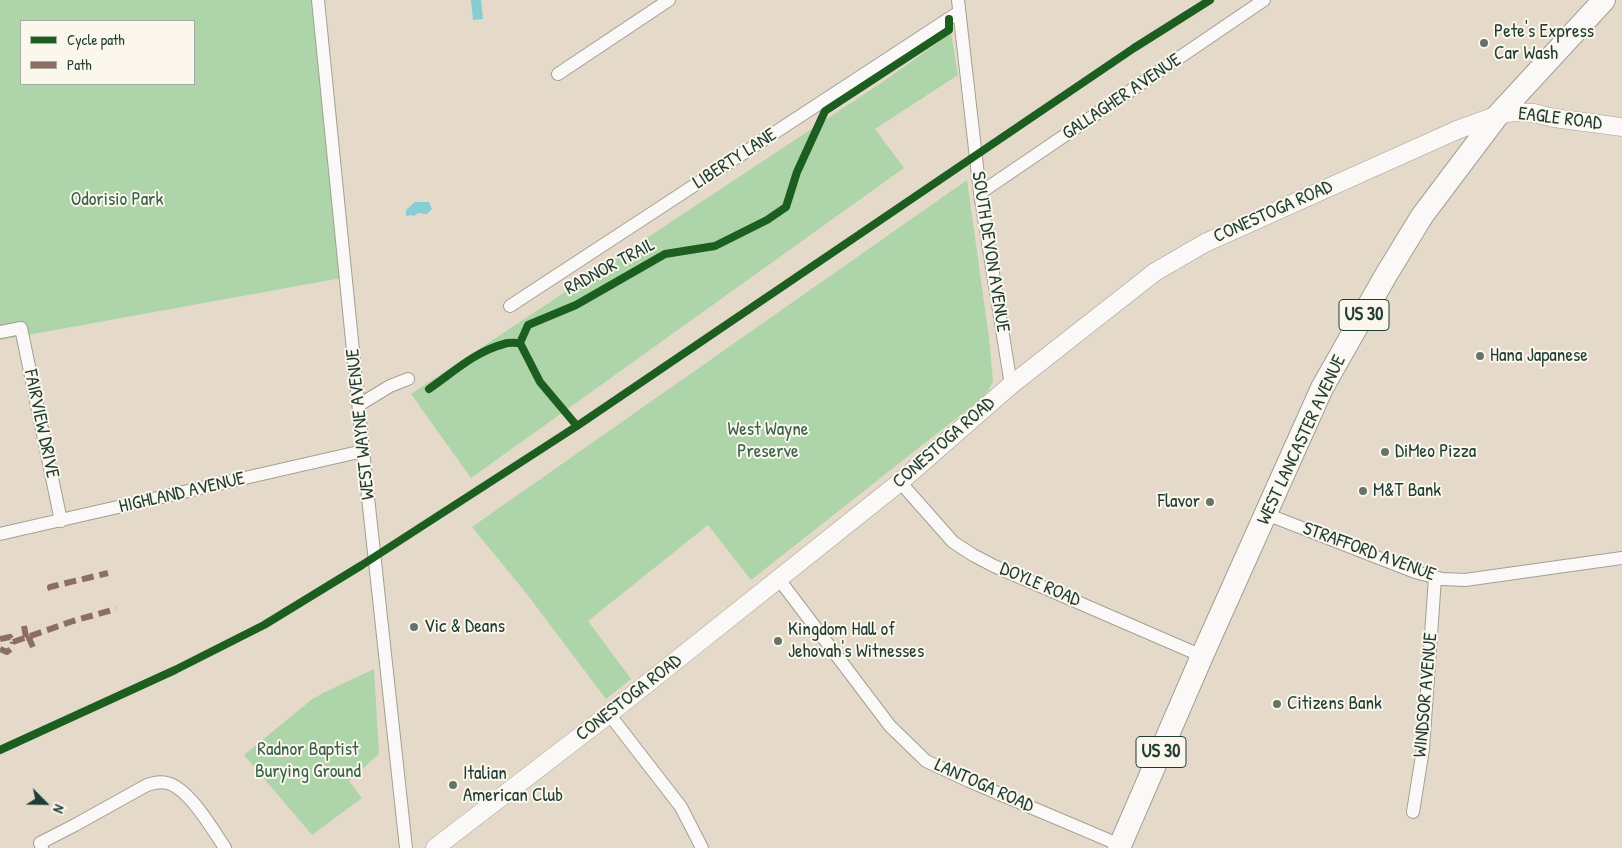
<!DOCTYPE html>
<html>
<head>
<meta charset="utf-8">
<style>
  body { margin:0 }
  #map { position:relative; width:1622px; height:848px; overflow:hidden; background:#e5daca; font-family:"Patrick Hand",sans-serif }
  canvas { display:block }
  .legend { position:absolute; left:20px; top:20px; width:175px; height:65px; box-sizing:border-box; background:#fbf7ec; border:1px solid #a3ada2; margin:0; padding:6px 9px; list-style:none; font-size:15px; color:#1f3d34 }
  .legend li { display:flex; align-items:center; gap:10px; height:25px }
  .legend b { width:25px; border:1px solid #a3ada2 }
  .north { position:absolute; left:20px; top:778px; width:50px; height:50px; -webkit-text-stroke:4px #fbf7ec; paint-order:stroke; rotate:113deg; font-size:14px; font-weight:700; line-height:20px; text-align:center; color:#1f3d34 }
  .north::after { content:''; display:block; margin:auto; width:18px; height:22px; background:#1f3d34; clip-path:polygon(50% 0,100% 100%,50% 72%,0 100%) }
</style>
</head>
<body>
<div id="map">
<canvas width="1622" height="848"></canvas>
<ul class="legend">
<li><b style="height:6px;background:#1b5e20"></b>Cycle path</li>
<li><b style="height:6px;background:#8d6e63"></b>Path</li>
</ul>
<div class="north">N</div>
</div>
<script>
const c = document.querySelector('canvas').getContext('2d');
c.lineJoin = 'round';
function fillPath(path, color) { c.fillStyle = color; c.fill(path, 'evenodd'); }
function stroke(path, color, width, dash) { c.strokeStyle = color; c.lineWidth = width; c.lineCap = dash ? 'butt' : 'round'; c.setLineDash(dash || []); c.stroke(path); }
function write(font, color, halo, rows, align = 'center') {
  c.font = font + ' "Patrick Hand",sans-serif'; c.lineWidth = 4; c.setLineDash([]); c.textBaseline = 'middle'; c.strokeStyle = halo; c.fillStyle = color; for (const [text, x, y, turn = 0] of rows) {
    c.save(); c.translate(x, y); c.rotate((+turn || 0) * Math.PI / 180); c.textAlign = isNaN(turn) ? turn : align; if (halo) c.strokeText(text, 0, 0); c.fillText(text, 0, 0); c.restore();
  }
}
fillPath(new Path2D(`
  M0 0H318L347 277 0 340ZM21 21H194V84H21Z
  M951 33 958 75 875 129 904 168 471 478 411 394 884 81Z
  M967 180 989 338 993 381 989 390 982 398 751 580 708 525 588 621 631 679 606 699 526 593 472 527Z
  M374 669 379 754 349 781 362 798 312 835 244 755 311 700 323 693Z`), '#aed4a9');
fillPath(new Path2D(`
  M471 0H481L483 19 473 20Z
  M415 202H429L432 209 427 214 418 213 414 216 410 215 406 216V210Z`), '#86cdd4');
const street = new Path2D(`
  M318 0 363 451 406 848
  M958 0 980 193 1011 385
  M558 74 669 0
  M980 193 1264 0
  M510 306 959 12
  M0 332 21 328 61 521
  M359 405 390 386 408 379
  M900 482 953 542 973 555 994 566 1202 656
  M1266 514 1415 572 1442 579 1465 580 1622 558
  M0 534 363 451
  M778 578 890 726 926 761 969 781 1120 845
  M609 714 681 807 702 848
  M1413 812 1423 749 1435 578
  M42 848 40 843 75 825 147 785C154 783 160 781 167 783 189 788 213 830 225 848`);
const secondary = new Path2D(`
  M435 848 609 714 900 482 1011 385 1155 272 1205 243 1457 130 1498 115 1514 112 1534 113 1554 118 1622 127`);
const highway = new Path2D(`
  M1119 848 1202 656 1322 388 1386 275 1422 216 1498 115 1604 0`);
stroke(street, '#a29f95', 14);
stroke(secondary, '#a29f95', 19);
stroke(highway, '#a29f95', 24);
stroke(street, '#fbf9f7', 12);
stroke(secondary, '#fbf9f7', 18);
stroke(highway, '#fbf9f7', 22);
stroke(new Path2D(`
  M51 590 50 587 108 573
  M24 626 26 637
  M28 636 33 647
  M0 639 10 637 13 642
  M13 642 73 621 116 609
  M0 649 7 652 12 648 13 642`), '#8d6e63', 6, [12, 6]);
stroke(new Path2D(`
  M429 389C452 373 476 351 504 344 509 342 515 343 520 343
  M577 426 540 382 520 343 528 325 576 305 665 254 715 246 767 220 786 207 797 172 825 111 949 30V19
  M0 750 175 670 264 625 362 565 577 426 1134 48 1210 0`), '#1b5e20', 8);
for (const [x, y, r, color] of [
  [1484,43,5,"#647468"],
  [1480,356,5,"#647468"],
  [1385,452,5,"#647468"],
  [1363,491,5,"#647468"],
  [1210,502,5,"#647468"],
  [414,627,5,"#647468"],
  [778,641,5,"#647468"],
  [1277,704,5,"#647468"],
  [453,785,5,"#647468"]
]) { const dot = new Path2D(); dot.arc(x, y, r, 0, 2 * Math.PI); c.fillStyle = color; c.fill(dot); stroke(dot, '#fbf7ec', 2); }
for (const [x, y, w] of [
  [1364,315,50],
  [1161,752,50]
]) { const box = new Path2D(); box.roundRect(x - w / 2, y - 15.5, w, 31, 4); c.fillStyle = '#fbf7ec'; c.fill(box); stroke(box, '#1f3d34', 1); }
write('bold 18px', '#1f3d34', null, [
  ["US 30",1364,315],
  ["US 30",1161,752]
]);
write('19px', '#1f3d34', '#fbf7ec', [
  ["Pete's Express",1494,32],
  ["Car Wash",1494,54],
  ["Hana Japanese",1490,356],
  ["DiMeo Pizza",1395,452],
  ["M&T Bank",1373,491],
  ["Flavor",1200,502,"right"],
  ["Vic & Deans",424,627],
  ["Kingdom Hall of",788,630],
  ["Jehovah's Witnesses",788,652],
  ["Citizens Bank",1287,704],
  ["Italian",463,774],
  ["American Club",463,796]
], 'left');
write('19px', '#1f3d34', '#fbf7ec', [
  ["GALLAGHER AVENUE",1122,97,-34],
  ["EAGLE ROAD",1560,119,7],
  ["LIBERTY LANE",735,159,-33],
  ["CONESTOGA ROAD",1273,212,-24],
  ["SOUTH DEVON AVENUE",990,252,81],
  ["RADNOR TRAIL",610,267,-28],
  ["FAIRVIEW DRIVE",41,424,78],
  ["WEST WAYNE AVENUE",361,424,-96],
  ["WEST LANCASTER AVENUE",1302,440,-65],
  ["CONESTOGA ROAD",944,443,-41],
  ["HIGHLAND AVENUE",182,493,-13],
  ["STRAFFORD AVENUE",1369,552,20],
  ["DOYLE ROAD",1040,585,23],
  ["WINDSOR AVENUE",1426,695,-85],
  ["CONESTOGA ROAD",629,698,-38],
  ["LANTOGA ROAD",984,786,24]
]);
write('19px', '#38624a', '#fbf7ec', [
  ["Odorisio Park",117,200],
  ["West Wayne",768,430],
  ["Preserve",768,452],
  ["Radnor Baptist",308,750],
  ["Burying Ground",308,772]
]);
</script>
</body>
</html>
